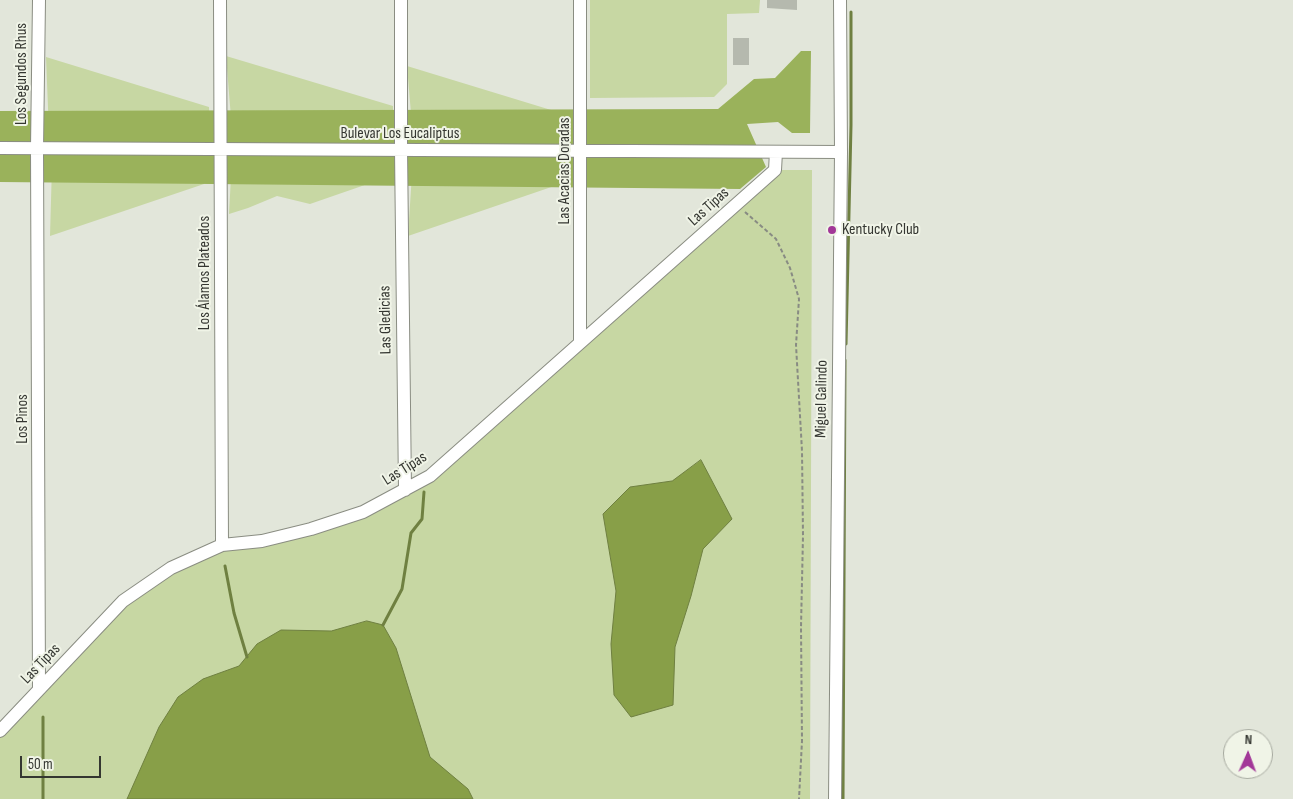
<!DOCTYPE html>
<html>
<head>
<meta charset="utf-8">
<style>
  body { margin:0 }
  #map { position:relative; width:1293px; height:799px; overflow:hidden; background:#e2e6da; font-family:"Sofia Sans Condensed",sans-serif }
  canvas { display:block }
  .north { position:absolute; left:1223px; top:729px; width:50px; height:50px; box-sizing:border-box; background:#f0f4e7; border:1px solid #a5a89e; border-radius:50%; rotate:2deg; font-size:14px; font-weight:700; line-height:20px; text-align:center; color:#343631 }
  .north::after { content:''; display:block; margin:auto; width:18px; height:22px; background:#a23798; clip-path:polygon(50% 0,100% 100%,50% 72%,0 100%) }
  .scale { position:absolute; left:20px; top:756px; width:81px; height:22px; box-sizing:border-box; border:2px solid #343631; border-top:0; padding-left:6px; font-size:15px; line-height:18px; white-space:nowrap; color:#343631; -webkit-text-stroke:4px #f0f4e7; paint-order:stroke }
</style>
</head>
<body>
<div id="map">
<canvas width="1293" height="799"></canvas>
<div class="north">N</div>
<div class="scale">50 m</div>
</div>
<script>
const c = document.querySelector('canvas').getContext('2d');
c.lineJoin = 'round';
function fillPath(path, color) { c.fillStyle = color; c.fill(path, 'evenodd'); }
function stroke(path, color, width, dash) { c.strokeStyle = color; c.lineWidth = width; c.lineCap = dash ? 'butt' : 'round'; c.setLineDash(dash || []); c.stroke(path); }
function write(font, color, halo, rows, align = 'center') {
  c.font = font + ' "Sofia Sans Condensed",sans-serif'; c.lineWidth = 4; c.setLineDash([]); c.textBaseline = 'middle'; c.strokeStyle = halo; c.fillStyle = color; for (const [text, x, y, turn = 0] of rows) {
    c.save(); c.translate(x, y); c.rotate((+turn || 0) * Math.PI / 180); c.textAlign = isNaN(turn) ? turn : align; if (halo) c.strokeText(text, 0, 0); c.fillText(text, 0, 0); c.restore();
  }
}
fillPath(new Path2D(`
  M590 0H760L759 13 727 14V84L714 97 590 98Z
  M226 56 393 106V131L232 130Z
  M46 57 209 107 210 133H49Z
  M407 66 574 117 413 137Z
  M232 158 385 178 310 204 277 196 248 208 229 214Z
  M413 158 566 182 408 236Z
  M52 165H206L204 184 50 236Z
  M775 170H812L810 799H0V731L123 601 222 545 311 529 405 490Z`), '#c7d7a3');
fillPath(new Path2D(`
  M801 51H811L810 133H792L778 122 747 124 766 167 740 189 0 182V111L718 109 754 79 775 78Z`), '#9ab25b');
const water = new Path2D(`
  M701 460 732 519 703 549 691 596 675 647 673 705 631 717 614 695 611 644 616 591 603 514 630 487 672 481Z
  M367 621 383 625 396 648 430 757 468 789 473 799H127L159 727 178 697 203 679 239 666 257 644 281 630 331 631Z`);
fillPath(water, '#889f48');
stroke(water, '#6f8041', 1);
stroke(new Path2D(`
  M846 344 851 125V12
  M225 566 234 613 247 657
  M383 625 402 589 411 533 422 519 424 492
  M43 799V717
  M843 799 845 360`), '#6f8041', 3);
fillPath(new Path2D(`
  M767 0H797V10L767 8Z
  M733 38H749V65H733Z`), '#b5b9ae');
const street = new Path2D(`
  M39 0 37 148 39 689
  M220 0 222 545
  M401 0V150L405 490
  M580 0V342
  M0 148 841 152
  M0 731 123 601 171 568 222 545 262 541 311 529 363 512 430 476 775 170 776 152
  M835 799 841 152 840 0`);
stroke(street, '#8a8d82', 14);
stroke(new Path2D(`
  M745 212 776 239 790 268 799 299 796 345 802 451 803 536 801 627 802 741 799 799`), '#888b83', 2, [4, 2.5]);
stroke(street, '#fff', 12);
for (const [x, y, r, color] of [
  [832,230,5,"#a23798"]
]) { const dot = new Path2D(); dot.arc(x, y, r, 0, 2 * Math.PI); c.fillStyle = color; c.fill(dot); stroke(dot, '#f0f4e7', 2); }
write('16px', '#343631', '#f0f4e7', [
  ["Los Segundos Rhus",22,74,-90],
  ["Bulevar Los Eucaliptus",400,134],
  ["Las Acacias Doradas",565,171,-90],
  ["Las Tipas",709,207,-42],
  ["Los Álamos Plateados",205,273,-90],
  ["Las Gledicias",386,320,-91],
  ["Miguel Galindo",822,399,-89],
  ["Los Pinos",23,419,-90],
  ["Las Tipas",405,469,-32],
  ["Las Tipas",41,664,-46]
]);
write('16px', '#343631', '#f0f4e7', [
  ["Kentucky Club",842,230]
], 'left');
</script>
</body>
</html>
